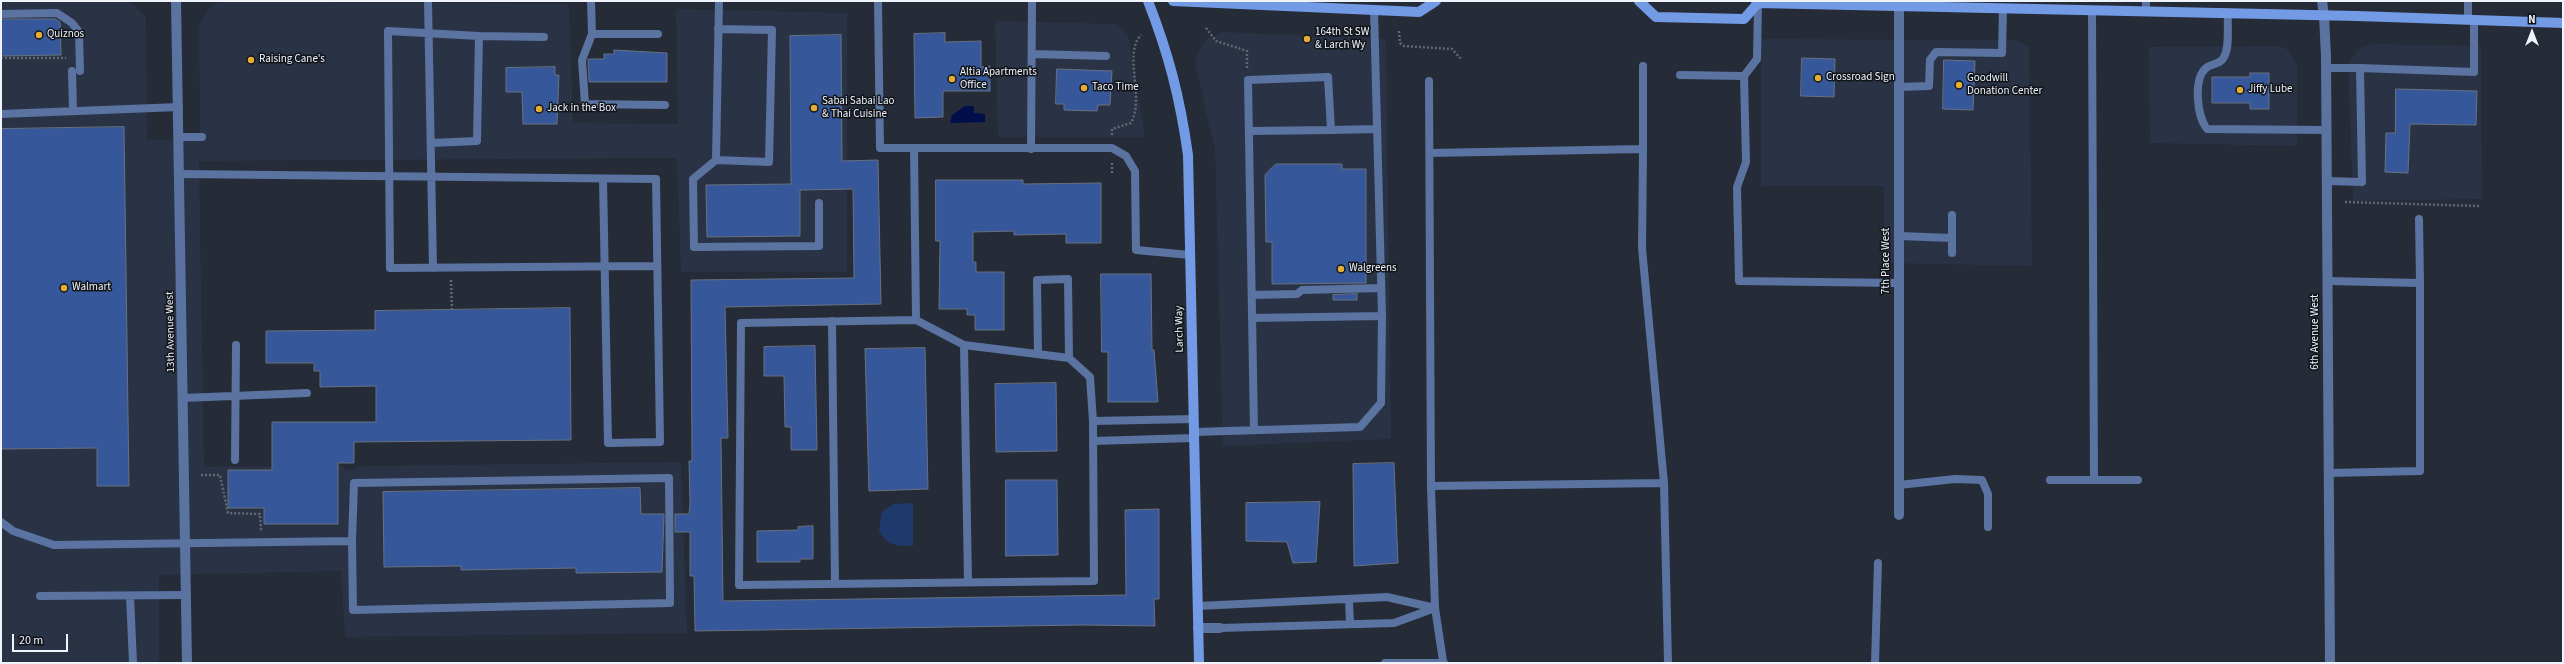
<!DOCTYPE html>
<html>
<head>
<meta charset="utf-8">
<style>
  body { margin:0 }
  #map { position:relative; width:2564px; height:664px; overflow:hidden; background:#252b37; font-family:"Source Sans 3",sans-serif }
  canvas { display:block }
  .frame { position:absolute; inset:0; border:2px solid #eff3fb; pointer-events:none }
  .north { position:absolute; left:2512px; top:12px; width:40px; height:40px; -webkit-text-stroke:3px #111419; paint-order:stroke; rotate:0deg; font-size:11px; font-weight:700; line-height:16px; text-align:center; color:#eff3fb }
  .north::after { content:''; display:block; margin:auto; width:14px; height:18px; background:#eff3fb; clip-path:polygon(50% 0,100% 100%,50% 72%,0 100%) }
  .scale { position:absolute; left:12px; top:634px; width:56px; height:18px; box-sizing:border-box; border:2px solid #eff3fb; border-top:0; padding-left:5px; font-size:12px; line-height:14px; white-space:nowrap; color:#eff3fb; -webkit-text-stroke:3px #111419; paint-order:stroke }
</style>
</head>
<body>
<div id="map">
<canvas width="2564" height="664"></canvas>
<div class="frame"></div>
<div class="north">N</div>
<div class="scale">20 m</div>
</div>
<script>
const c = document.querySelector('canvas').getContext('2d');
c.lineJoin = 'round';
function fillPath(path, color) { c.fillStyle = color; c.fill(path, 'evenodd'); }
function stroke(path, color, width, dash) { c.strokeStyle = color; c.lineWidth = width; c.lineCap = dash ? 'butt' : 'round'; c.setLineDash(dash || []); c.stroke(path); }
function write(font, color, halo, rows, align = 'center') {
  c.font = font + ' "Source Sans 3",sans-serif'; c.lineWidth = 3; c.setLineDash([]); c.textBaseline = 'middle'; c.strokeStyle = halo; c.fillStyle = color; for (const [text, x, y, turn = 0] of rows) {
    c.save(); c.translate(x, y); c.rotate((+turn || 0) * Math.PI / 180); c.textAlign = isNaN(turn) ? turn : align; if (halo) c.strokeText(text, 0, 0); c.fillText(text, 0, 0); c.restore();
  }
}
fillPath(new Path2D(`
  M1 1H128L146 16 147 140 200 141 199 25 210 7 218 1 569 4 573 123 678 124 676 9 847 13V272H681L677 158 199 161 204 467 342 466 346 471 364 466 681 462 687 633 345 637 341 571 159 575V663H1Z
  M995 21 1115 24 1128 36 1145 137H998Z
  M1223 32 1386 39 1391 439 1223 446 1215 150 1195 63 1197 54 1206 39Z
  M1761 39 2016 40 2029 47 2032 266 1884 263V186H1761Z
  M2374 44 2481 46 2482 199 2353 201 2348 63 2361 47Z
  M2279 46 2287 49 2297 65V146L2150 143 2149 47Z`), '#293345');
fillPath(new Path2D(`
  M913 503V546C898 546 886 546 879 530L882 512 893 504Z`), '#20396c');
fillPath(new Path2D(`
  M965 106H974V113L985 114V122L950 123 952 115Z`), '#000e4c');
const building = new Path2D(`
  M1 19H55L60 22 61 55 1 56Z
  M945 33V42L981 41V67L990 66V91H943V117L915 118 914 34Z
  M841 35 842 161 878 160 881 304 725 307 728 438H721L723 601 1126 595 1125 510 1159 509V599H1154L1155 626 1082 625 695 631 694 576H690V532H675V514H689L690 504 689 461H692L691 280 854 278 853 189 800 190V236L707 237 706 185 791 184 790 36Z
  M614 50 667 53V82H589L588 59H604V54H614Z
  M1802 58 1835 59 1834 97 1801 96Z
  M1944 60 1975 61 1973 110 1943 109Z
  M555 67V75H559L557 124H523L522 92H506V68Z
  M1057 69 1112 71 1110 105H1098L1097 111 1064 110V104H1056Z
  M2250 73H2269V109H2250V103H2212V77H2250Z
  M2396 89 2477 91 2476 125 2410 124 2408 173 2385 172 2386 133H2395Z
  M124 127 129 486H97V448L1 449V129Z
  M1276 164H1342V169H1366V283L1272 284V242H1266L1265 175Z
  M936 180H1023V184L1101 183V243H1066V234L1014 235V231L973 232V262H976V272H1004V330H975V315H967V309H939L940 241H936Z
  M1101 274H1151L1152 350H1154L1158 402H1108V352H1102Z
  M1357 294V300H1333V295Z
  M570 308 571 440 354 442V463H338V524H264V508H228V470H272V422H376V386L320 387V371H314V363H266V331L375 330V311Z
  M815 346 817 450H791V427H785L784 376H764V347Z
  M925 348 928 489 869 491 865 349Z
  M1056 383 1057 451 996 452 995 384Z
  M1394 463 1398 563 1354 566 1353 464Z
  M1006 480H1057L1058 555 1006 556Z
  M640 488 641 514H664L662 572 576 573V568L461 570V566L384 567 383 492Z
  M1320 502 1316 562 1293 563 1287 542 1246 541V503Z
  M813 526V559H800V562H757V531L798 530V527Z`);
fillPath(building, '#36589a');
stroke(building, '#69717f', 1);
stroke(new Path2D(`
  M1206 28 1216 41 1247 51V68
  M1399 31 1400 43 1404 46 1452 49 1462 60
  M1 58H66
  M1112 135V129L1131 123C1145 97 1123 53 1141 35
  M1112 163V174
  M2345 202 2480 206
  M451 280 452 310
  M201 475H220L228 513 260 514 261 529H263`), '#626872', 2.5, [2, 2]);
stroke(new Path2D(`
  M428 1 433 268
  M591 1 592 34H658
  M878 1 880 148H1112L1126 156 1135 171 1136 250 1190 255
  M2146 12V1
  M1 14 57 13 72 23 79 32 80 71
  M2228 14C2227 26 2230 47 2224 57 2220 65 2212 63 2206 68 2193 79 2197 117 2207 129L2327 130
  M2468 20V1
  M718 29 772 30 769 162 716 160 719 1
  M592 34 582 60 585 104 665 105
  M479 36 544 37
  M1032 54 1106 56
  M2326 68H2360L2362 182 2327 181
  M2360 68 2474 72V20
  M72 71 73 111
  M1680 75 1744 76 1757 59 1758 3
  M1744 76 1746 162 1737 187 1739 281 1899 283
  M1429 81 1431 486 1435 608 1443 661
  M1899 87 1929 86 1930 60 1936 52 2002 53 2003 9
  M1 114 179 107
  M1249 131 1331 130
  M180 137H202
  M431 143 477 141 479 36 388 31 390 268 657 266
  M914 149 916 320
  M1031 149 1032 1
  M1430 153 1643 149V66
  M716 160 693 179 694 247 819 246V203
  M180 174C339 176 497 177 656 179L660 442 608 443 603 179
  M2419 219 2420 283
  M1899 236 1952 238V215
  M1952 238V253
  M2328 281 2420 283V471L2329 473
  M1252 295 1297 294 1302 290 1381 288
  M1252 318 1382 316
  M916 320 964 345 1069 358 1090 377 1093 421 1094 581 739 585 741 323Z
  M832 321 835 584
  M964 345 968 582
  M1038 354 1037 280 1068 279 1069 358
  M183 398 307 393
  M1093 421 1194 419
  M1254 430 1248 80 1328 77 1331 130 1377 129
  M1194 432 1360 427 1381 403 1382 316 1374 10
  M1093 441 1194 438
  M235 460 236 345
  M669 478 670 603 353 610 352 541 354 483Z
  M2050 480H2094L2092 11
  M2094 480H2138
  M1664 483 1668 663
  M1899 485 1955 479 1982 480 1988 494V527
  M1431 486 1664 483 1642 248 1643 149
  M1 522 13 531 54 545 352 541
  M40 596 186 595
  M130 596 133 663
  M1349 599 1350 624
  M1198 606 1387 597 1435 608
  M1220 628 1394 623 1435 608
  M1385 663H1444
  M1875 663 1878 563`), '#5a73a1', 8);
stroke(new Path2D(`
  M2324 16 2326 56 2330 663
  M1899 515V7
  M1198 628H1220`), '#5a73a1', 10);
stroke(new Path2D(`
  M176 1 187 663
  M2322 1 2324 16`), '#5a73a1', 10);
stroke(new Path2D(`
  M1148 1C1169 55 1180 98 1188 155L1199 663
  M1173 1 1419 12 1436 1
  M1639 1 1656 17 1744 19 1758 3
  M1756 1 1758 3 2357 16 2563 23`), '#739ae5', 10);
for (const [x, y, r, color] of [
  [39,35,4,"#e4ad35"],
  [1307,39,4,"#e4ad35"],
  [251,60,4,"#e4ad35"],
  [1818,78,4,"#e4ad35"],
  [952,79,4,"#e4ad35"],
  [1959,85,4,"#e4ad35"],
  [1084,88,4,"#e4ad35"],
  [2240,90,4,"#e4ad35"],
  [814,108,4,"#e4ad35"],
  [539,109,4,"#e4ad35"],
  [1341,269,4,"#e4ad35"],
  [64,288,4,"#e4ad35"]
]) { const dot = new Path2D(); dot.arc(x, y, r, 0, 2 * Math.PI); c.fillStyle = color; c.fill(dot); stroke(dot, '#111419', 1.5); }
write('11px', '#eff3fb', '#111419', [
  ["164th St SW",1315,33],
  ["& Larch Wy",1315,46],
  ["Quiznos",47,35],
  ["Raising Cane's",259,60],
  ["Altia Apartments",960,73],
  ["Office",960,86],
  ["Crossroad Sign",1826,78],
  ["Goodwill",1967,79],
  ["Donation Center",1967,92],
  ["Taco Time",1092,88],
  ["Jiffy Lube",2248,90],
  ["Sabai Sabai Lao",822,102],
  ["& Thai Cuisine",822,115],
  ["Jack in the Box",547,109],
  ["Walgreens",1349,269],
  ["Walmart",72,288]
], 'left');
write('11px', '#eff3fb', '#111419', [
  ["7th Place West",1887,261,-90],
  ["Larch Way",1180,329,-91],
  ["13th Avenue West",171,332,-91],
  ["6th Avenue West",2316,332,-90]
]);
</script>
</body>
</html>
